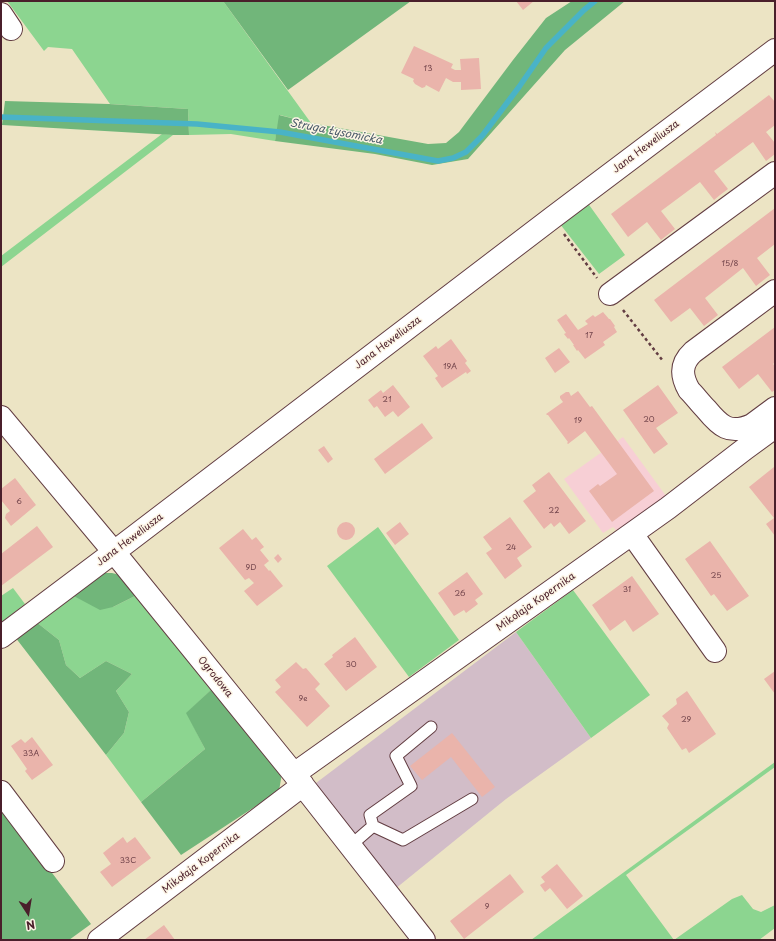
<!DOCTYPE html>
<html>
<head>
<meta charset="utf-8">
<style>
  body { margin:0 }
  #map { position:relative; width:776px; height:941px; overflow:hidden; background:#ece4c4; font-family:"Playpen Sans",sans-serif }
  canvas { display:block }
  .frame { position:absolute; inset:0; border:2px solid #4a1f2b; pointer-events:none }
  .north { position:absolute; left:8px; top:893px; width:40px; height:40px; -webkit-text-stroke:3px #fcf5e5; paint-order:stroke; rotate:168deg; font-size:11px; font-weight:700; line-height:16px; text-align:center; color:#4a1f2b }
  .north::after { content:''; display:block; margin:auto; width:14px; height:18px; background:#4a1f2b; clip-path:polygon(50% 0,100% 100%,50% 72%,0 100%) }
</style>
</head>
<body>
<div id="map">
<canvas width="776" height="941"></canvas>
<div class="frame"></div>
<div class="north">N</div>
</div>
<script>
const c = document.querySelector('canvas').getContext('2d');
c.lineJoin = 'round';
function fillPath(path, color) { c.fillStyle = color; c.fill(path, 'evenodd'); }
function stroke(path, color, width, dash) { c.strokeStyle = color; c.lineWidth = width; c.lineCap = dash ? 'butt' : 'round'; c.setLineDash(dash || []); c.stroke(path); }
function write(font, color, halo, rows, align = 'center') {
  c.font = font + ' "Playpen Sans",sans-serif'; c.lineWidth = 3; c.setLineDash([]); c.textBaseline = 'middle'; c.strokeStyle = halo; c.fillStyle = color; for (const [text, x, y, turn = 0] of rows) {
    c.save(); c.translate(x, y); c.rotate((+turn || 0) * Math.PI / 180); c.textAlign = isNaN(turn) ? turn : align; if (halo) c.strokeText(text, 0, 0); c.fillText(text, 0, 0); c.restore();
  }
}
fillPath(new Path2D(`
  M623 437 666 496 617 531 613 527 603 533 564 479Z`), '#f7cfd5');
fillPath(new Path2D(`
  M516 632 591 738 506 799 395 889 312 786Z`), '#d2bdc8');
fillPath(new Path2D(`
  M7 1H223L311 123 280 115 275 141 231 134 189 135 188 109 110 104 72 49 48 47 44 51Z
  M162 134 173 135 1 267V256Z
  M587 202 625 255 599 274 560 224Z
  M378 527 459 640 409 677 327 566Z
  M13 588 25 604 1 623V596Z
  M573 590 650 695 591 738 516 632Z
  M70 594 113 607 137 595 213 688 187 713 205 749 141 802 106 755 124 733 129 712 116 691 132 674 106 661 80 678 66 665 59 640 35 621Z
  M775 762V767L626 875 674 940 732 899 742 895 753 909 761 912 775 905V928L759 940H531Z`), '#8cd590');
fillPath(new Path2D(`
  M223 1H411L288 90Z
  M572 1H625L565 50 468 159 432 165 375 154 275 141 279 115 311 123 428 144 446 143 459 132 513 60 546 18Z
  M5 101 109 104 188 109 189 135H173L2 125Z
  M99 573H112L120 575 137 595 113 607 100 610 70 594Z
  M35 621 59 640 66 665 80 678 106 661 132 674 116 691 129 712 124 733 106 755 15 637Z
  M213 688 282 773 279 791 181 855 141 802 205 749 186 713Z
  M1 806 91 924 69 940H1Z`), '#71b67a');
stroke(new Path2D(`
  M1 117 197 124 280 132 438 161 453 158 466 152 482 136 519 87 546 48 584 10 595 1`), '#49b3c7', 5.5);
fillPath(new Path2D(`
  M516 1H534L523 10Z
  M414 46 453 64 451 68 455 70H461L460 59 479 58 481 89 461 90V82H453L446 78 439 92 426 85 425 87 422 88 415 84 413 81 414 79 401 73Z
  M769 95 775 102V125L766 132 775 143V154L766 161 753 142 714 171 728 189 720 195 714 200 700 182 661 211 675 229 661 240 647 222 628 237 611 214 716 135 715 132 717 134Z
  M775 208V244L757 258 770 275 756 286 743 268 705 298 718 315 704 326 690 308 671 322 654 300Z
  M603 312 609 319H610L615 326 614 327 617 332 603 342 605 345 585 359 578 350 577 351 573 345H574L569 338 568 339 564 334 566 333 557 320 566 314 578 330 588 324 585 321 593 315 595 317Z
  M775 327V362L773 364 775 366V390L772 392 758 374 739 389 722 367Z
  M451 339 467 361 465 363 471 371 467 374 466 372 442 388 435 378 438 376 423 356 436 346 438 349Z
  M559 348 570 362 555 373 545 358Z
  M393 385 410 407 398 417 393 411 385 417 377 406 374 408 368 400 381 390 383 393Z
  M658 385 678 413 656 428 668 444 654 454 623 410Z
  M578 391 590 407 592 406 654 491 612 522 589 491 598 484 600 486 617 474 585 431 568 444 567 443 568 442 548 415H547L546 414 563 402 560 398V396L566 392H569L571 396Z
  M422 423 433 438 385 474 374 459Z
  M324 446 333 459 328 463 318 450Z
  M774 467 775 468V536L766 524 774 518 749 487Z
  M549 472 586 521 569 534 560 522 554 527 551 523 544 529 523 501 536 491 532 485Z
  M15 478 36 505 11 526 5 518 6 514 10 511 1 500V489Z
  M510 517 532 547 517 558 522 566 505 579 486 553 492 549 483 537Z
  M337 531a9 9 0 1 1 18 0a9 9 0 1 1-18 0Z
  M400 522 409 534 395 545 386 533Z
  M37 526 53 547 1 586V554Z
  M243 529 252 540 256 537 264 547 260 550 269 561 264 565 269 571 270 570 283 586 257 606 244 591 254 583 249 578 245 580 219 548Z
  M710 541 749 596 727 611 714 594 711 596 685 559Z
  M278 554 282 559 278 563 274 558Z
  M467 572 483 594 475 600 478 604 466 613 464 610 454 616 438 593Z
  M632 576 659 614 633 632 625 620 610 631 592 605Z
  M355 637 377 667 346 691 324 664 333 657 332 655Z
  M296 662 303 669 306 668 320 684 315 689 330 706 307 727 275 692 281 687 275 680Z
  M775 671V694L764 679Z
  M687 691 716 734 689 753 686 748 682 750 667 728 669 724 662 716 677 704 676 699Z
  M452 733 495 787 482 797 451 757 422 780 410 766Z
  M32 737 53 765 32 780 25 771 27 769 11 746 21 739 25 743Z
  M123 837 127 843 135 837 151 858 112 887 100 872 111 864 103 853Z
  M557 864 583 896 567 909 550 888 545 892 540 885 545 882 541 877Z
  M510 874 524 892 464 939 450 921Z
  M164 925 175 940H144Z`), '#eab4ab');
const service = new Path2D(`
  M373 826 370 815 411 786 396 756 431 727
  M350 846 373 826 403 840 472 799`);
const minor = new Path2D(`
  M1 14 11 29
  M775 291 693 352C680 364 681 376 689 390 695 396 700 403 706 409 720 426 729 435 752 425L775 408
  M610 294 775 173
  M1 417 114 552 294 774 424 940
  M632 534 715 651
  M1 637 114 552 552 218 775 50
  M294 774 668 508 746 448 775 427
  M1 792 53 861
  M99 940 303 785`);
stroke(service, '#623d42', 13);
stroke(minor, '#623d42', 24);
stroke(new Path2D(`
  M564 234 597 278
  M623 310 663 361`), '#623d42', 2.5, [3, 3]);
stroke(service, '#fff', 11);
stroke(minor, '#fff', 22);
write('8px', '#72444b', null, [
  ["13",428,69],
  ["15/8",730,264],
  ["17",589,336],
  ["19A",450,367],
  ["21",387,400],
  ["20",649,420],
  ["19",578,421],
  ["6",19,502],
  ["22",554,511],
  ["24",511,548],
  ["9D",251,568],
  ["25",716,576],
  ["31",627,590],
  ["26",460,594],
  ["30",351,665],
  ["9e",303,699],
  ["29",686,720],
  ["33A",31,754],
  ["33C",128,861],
  ["9",487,907]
]);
write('10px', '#4a1f2b', '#fcf5e5', [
  ["Jana Heweliusza",646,147,-37],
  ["Jana Heweliusza",388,343,-37],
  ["Jana Heweliusza",130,540,-37],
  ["Mikołaja Kopernika",536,602,-35],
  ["Ogrodowa",215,677,51],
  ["Mikołaja Kopernika",201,863,-37]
]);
write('italic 11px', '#4a5a69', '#fcf5e5', [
  ["Struga Łysomicka",336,132,11]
]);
</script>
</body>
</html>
